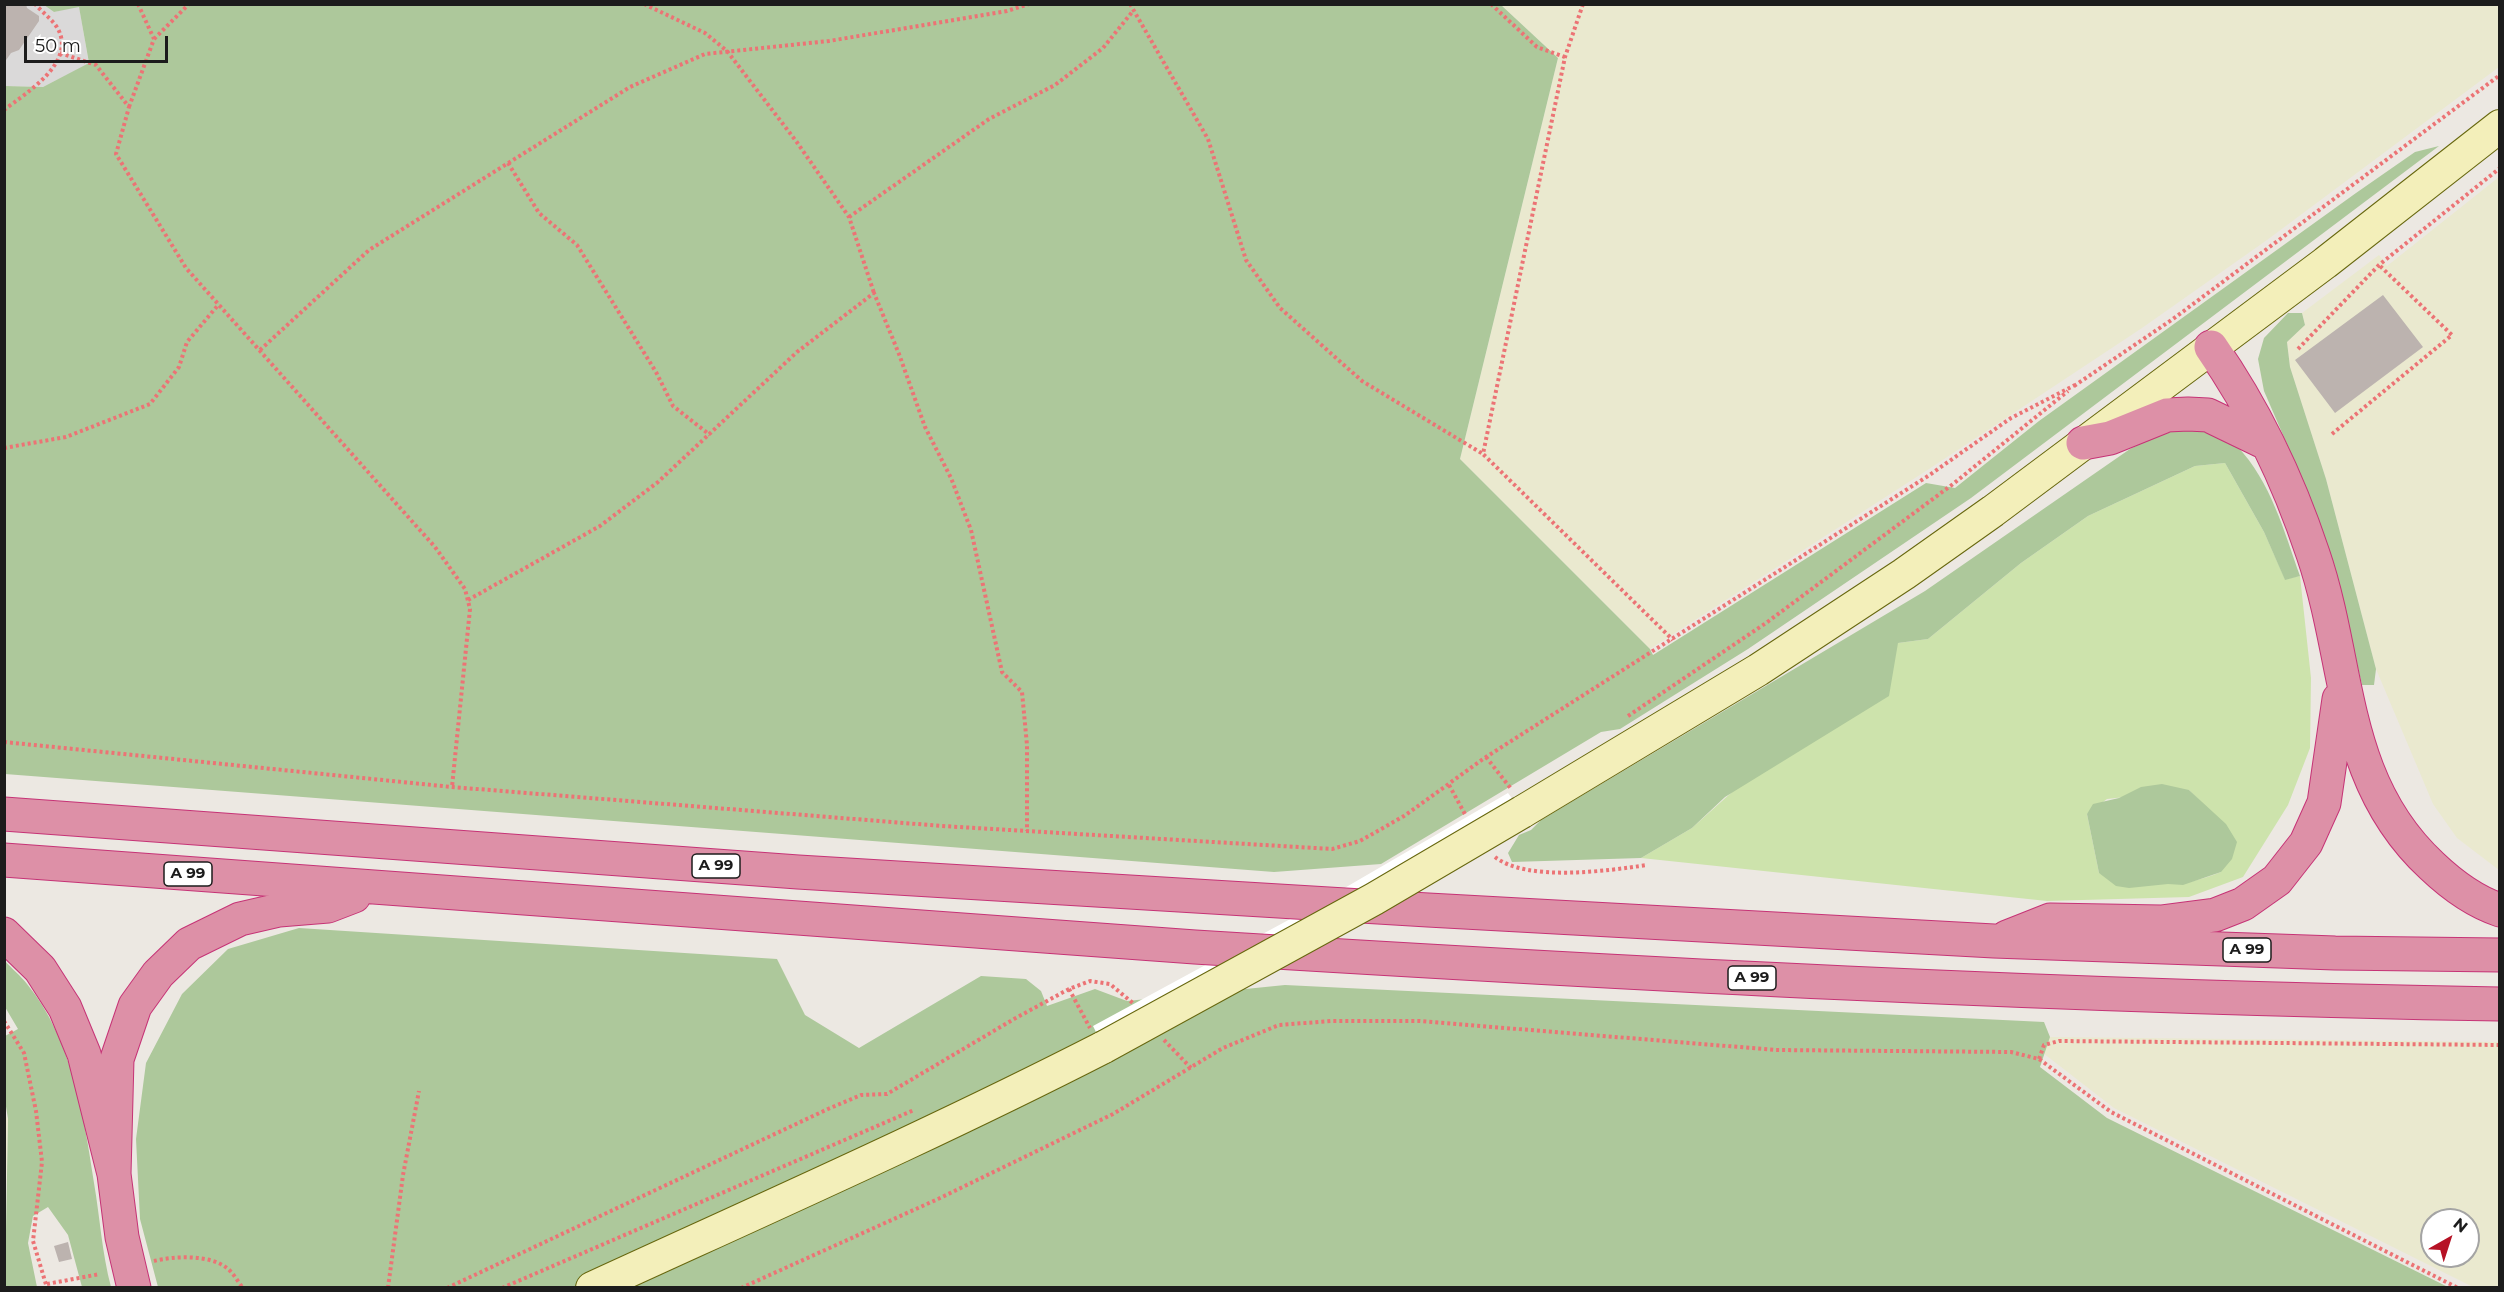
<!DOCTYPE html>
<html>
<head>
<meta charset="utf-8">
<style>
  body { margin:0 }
  #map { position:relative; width:2504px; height:1292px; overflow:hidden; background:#ece8e2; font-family:Montserrat,sans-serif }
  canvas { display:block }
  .frame { position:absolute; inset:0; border:6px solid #1c1c1c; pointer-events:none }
  .north { position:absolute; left:2420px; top:1208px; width:60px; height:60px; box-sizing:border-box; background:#fff; border:2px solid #a4a4a4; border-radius:50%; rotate:39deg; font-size:16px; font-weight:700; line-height:24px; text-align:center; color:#1c1c1c }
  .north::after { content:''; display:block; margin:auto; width:21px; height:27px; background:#b61225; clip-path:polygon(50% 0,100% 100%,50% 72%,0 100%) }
  .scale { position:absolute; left:24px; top:36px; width:144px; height:27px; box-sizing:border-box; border:3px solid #1c1c1c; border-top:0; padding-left:8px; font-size:18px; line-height:21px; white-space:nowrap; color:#1c1c1c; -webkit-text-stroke:4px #fff; paint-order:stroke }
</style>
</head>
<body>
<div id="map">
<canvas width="2504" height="1292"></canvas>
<div class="frame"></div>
<div class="north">N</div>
<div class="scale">50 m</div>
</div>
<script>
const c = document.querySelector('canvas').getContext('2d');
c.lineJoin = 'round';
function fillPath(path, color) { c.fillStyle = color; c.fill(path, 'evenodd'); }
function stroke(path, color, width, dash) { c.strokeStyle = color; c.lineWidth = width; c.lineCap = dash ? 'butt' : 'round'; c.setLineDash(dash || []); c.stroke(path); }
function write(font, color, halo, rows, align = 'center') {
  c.font = font + ' Montserrat,sans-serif'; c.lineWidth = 4.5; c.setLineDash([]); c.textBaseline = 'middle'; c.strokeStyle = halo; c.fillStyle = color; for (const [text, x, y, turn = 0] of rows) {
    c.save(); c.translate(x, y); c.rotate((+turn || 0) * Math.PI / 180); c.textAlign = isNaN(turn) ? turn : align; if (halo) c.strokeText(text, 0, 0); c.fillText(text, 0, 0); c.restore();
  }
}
fillPath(new Path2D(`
  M4 5H44L54 12 79 6 89 64 43 87 5 86Z`), '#dad9d9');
fillPath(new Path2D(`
  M1501 5H2499V67L2267 240 2142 328 1929 469 1650 649 1460 459 1558 58Z
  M2499 177V870L2457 838 2433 804 2376 669 2326 479 2290 367 2287 342 2305 325 2302 313 2379 255 2387 266Z
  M2050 1037 2499 1042V1287H2473L2114 1108 2043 1053ZM2432 1220H2468V1256H2432Z
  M5 1115 8 1119 5 1232Z`), '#eae9cf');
fillPath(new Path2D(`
  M2225 463 2264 532 2285 579 2300 576 2311 678 2310 748 2288 805 2243 877 2189 897 2047 901 1641 858 1692 828 1898 643 1928 639 2021 563 2088 516 2195 466ZM2189 790 2201 802 2221 872C2172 892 2148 883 2099 873L2087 814 2107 799Z`), '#cde3ac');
fillPath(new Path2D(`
  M44 5H1501L1558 58 1460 459 1650 649 1653 655 1926 483 1955 488 2039 421 2356 193 2415 152 2439 146 1971 498 1748 649 1620 729 1601 732 1381 864 1274 872 5 774V86L43 87 89 63 79 7 54 12Z
  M2288 313H2302L2305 325 2287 342 2290 367 2326 479 2376 669 2374 685H2362L2334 564 2309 495 2264 391 2258 359 2264 338Z
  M2205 427C2215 432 2229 438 2237 446 2271 482 2284 531 2300 576L2285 580 2264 532 2225 463 2195 466 2088 516 2021 563 1928 639 1898 643 1889 696 1725 797 1692 828 1641 858 1512 862 1508 853 1519 835 1531 830 1541 820 1925 591 2130 449 2171 428Z
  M2162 784 2189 790 2226 824 2237 842 2232 859 2221 872 2183 885 2168 884 2129 888 2116 886 2099 873 2087 814 2093 804 2119 798 2141 787Z
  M299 928 777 959 805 1015 859 1048 981 976 1026 979 1041 991 1047 1006 1095 989 1127 1001 1285 985 2044 1022 2050 1037 2040 1067 2107 1118 2448 1287H158L140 1219 136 1139 146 1063 182 994 228 949Z
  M5 961C12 969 21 976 27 984 72 1039 84 1116 94 1183 100 1218 102 1253 111 1287H82L68 1235 48 1207 33 1216 28 1243 37 1287H5L8 1119 4 1094 5 1036 18 1029 5 1007Z`), '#adc89b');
fillPath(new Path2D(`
  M1508 793 1531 824 1377 914 1111 1062 1093 1026 1305 911Z`), '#fff');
fillPath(new Path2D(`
  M4 4H26L27 8 39 16V21L19 50 11 53 4 63Z
  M2383 295 2423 347 2335 413 2295 360Z
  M68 1242 72 1259 59 1262 54 1246Z`), '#bcb3af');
const secondary = new Path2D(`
  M1522 812 1758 670 1904 574 1993 511 2325 263 2500 126
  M592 1288C764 1209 936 1133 1104 1047`);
const motorway = new Path2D(`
  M2211 347C2255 410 2289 482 2313 554 2351 665 2339 780 2432 866 2452 885 2473 901 2500 910
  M2083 443 2110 438 2167 415 2188 414 2208 415 2268 444
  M4 814 798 872 1428 910 1994 941 2335 953 2500 955
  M4 860C401 892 798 921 1195 947 1629 974 2064 997 2500 1004
  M4 934 40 969 65 1008 84 1054 114 1174 122 1237 134 1288
  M2007 937 2050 920 2161 922 2215 915 2243 904 2277 880 2306 843 2324 803 2339 699
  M114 1174 117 1059 135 1006 158 974 189 944 240 919 279 910 328 906 354 896`);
stroke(secondary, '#67670e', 34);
stroke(motorway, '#c63376', 35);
stroke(new Path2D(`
  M644 4 705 33 727 51 796 141 849 217 874 293
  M1130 4 1208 139 1246 260 1280 308 1362 381 1483 454
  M1491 4 1537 47 1565 57
  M1583 4 1565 57 1483 454 1673 640
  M154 39 189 4
  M60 53 96 65 129 107 116 154 186 268 435 547 465 589 470 609 452 787
  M129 107 154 39 138 4
  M4 110C26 93 76 63 58 29 53 20 42 12 35 4
  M508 163 539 213 577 245 656 372 673 406 710 435
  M849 217 989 119 1055 85 1103 48 1133 11
  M2298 349 2379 265 2500 168
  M260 350 369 250 630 87 705 54 829 41 1007 11 1029 4
  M2074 386 2173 319 2500 75
  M2332 434 2452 335 2379 265
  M4 448 66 437 150 404 179 367 187 342 219 304
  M468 600 600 526 658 482 797 352 874 293 899 354 925 427 951 478 971 530 1002 672 1022 692 1027 745V831
  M1628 716 1766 623 1953 484 2068 391
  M4 742 452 787 942 826 1332 849 1360 841 1404 816 1486 757 1928 476 2011 418 2075 385
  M1486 757 1512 790
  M1449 785 1466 816
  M1495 857C1527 882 1607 871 1647 865
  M1069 989 1090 1028
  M4 1021 24 1053 36 1111 42 1162 33 1241 47 1288
  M1164 1040 1191 1068
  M2039 1059 2044 1045 2059 1041 2500 1045
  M154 1261C174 1256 211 1254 228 1269 234 1274 238 1282 243 1288
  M47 1284 100 1274
  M388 1288 403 1175 419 1091
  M447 1288 828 1109 861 1095 887 1094 1014 1019 1069 989 1090 981 1110 984 1134 1004
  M502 1288 914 1110
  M741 1288 938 1199 1113 1114 1223 1048 1279 1025 1331 1021H1419L1776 1050 2011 1052 2039 1059 2111 1112 2458 1288`), '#ec7375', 4, [3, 3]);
stroke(secondary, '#f3efba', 32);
stroke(motorway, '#dd90a7', 33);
const secondaryBridge = new Path2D(`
  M1104 1047 1374 899 1522 812`);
stroke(secondaryBridge, '#67670e', 34, []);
stroke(secondaryBridge, '#f3efba', 32);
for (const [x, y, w] of [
  [716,866,48],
  [188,874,48],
  [2247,950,48],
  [1752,978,48]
]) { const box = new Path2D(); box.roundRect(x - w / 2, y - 12, w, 24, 4.5); c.fillStyle = '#fff'; c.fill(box); stroke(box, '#1c1c1c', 1.5); }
write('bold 15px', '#1c1c1c', null, [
  ["A 99",716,866],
  ["A 99",188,874],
  ["A 99",2247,950],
  ["A 99",1752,978]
]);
</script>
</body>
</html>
